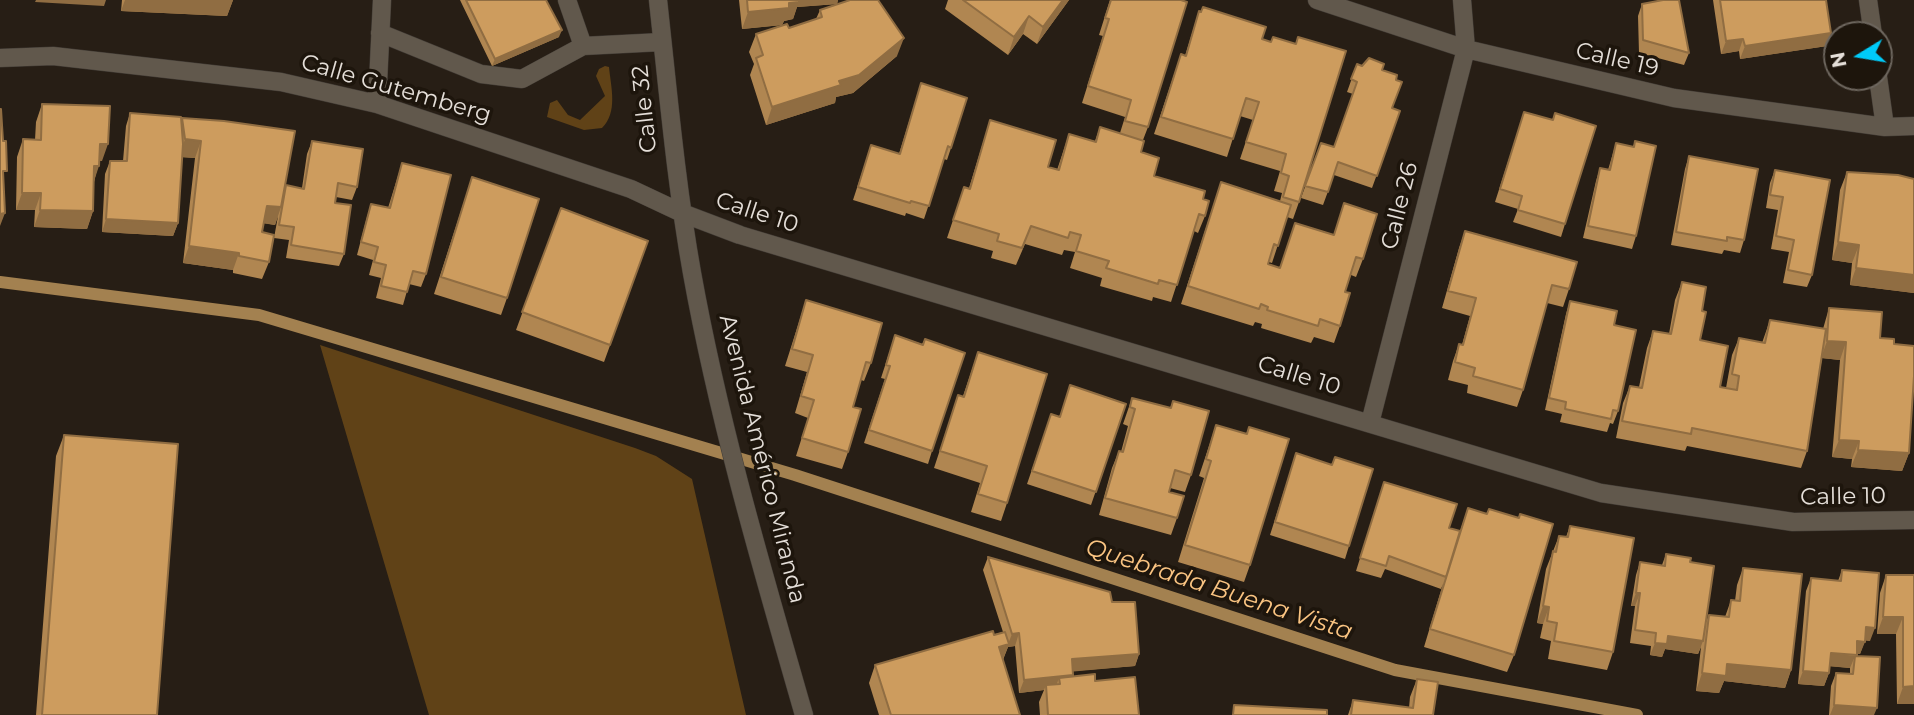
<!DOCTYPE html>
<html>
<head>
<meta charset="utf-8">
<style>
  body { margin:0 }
  #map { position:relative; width:1914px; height:715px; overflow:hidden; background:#271e15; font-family:Montserrat,sans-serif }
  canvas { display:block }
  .north { position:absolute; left:1823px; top:21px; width:70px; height:70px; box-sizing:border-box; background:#1d150c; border:2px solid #6d665e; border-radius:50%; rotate:259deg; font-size:19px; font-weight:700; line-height:28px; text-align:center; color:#e5dfd9 }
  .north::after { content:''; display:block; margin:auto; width:24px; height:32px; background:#00cbf9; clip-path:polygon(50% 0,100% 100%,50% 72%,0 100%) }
</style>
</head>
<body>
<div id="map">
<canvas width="1914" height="715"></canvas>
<div class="north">N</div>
</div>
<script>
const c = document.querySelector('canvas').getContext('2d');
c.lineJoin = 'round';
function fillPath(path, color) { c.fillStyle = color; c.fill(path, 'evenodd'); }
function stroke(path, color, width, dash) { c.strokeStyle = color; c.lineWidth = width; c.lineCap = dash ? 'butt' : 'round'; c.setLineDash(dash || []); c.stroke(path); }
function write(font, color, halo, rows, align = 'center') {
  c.font = font + ' Montserrat,sans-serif'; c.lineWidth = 7; c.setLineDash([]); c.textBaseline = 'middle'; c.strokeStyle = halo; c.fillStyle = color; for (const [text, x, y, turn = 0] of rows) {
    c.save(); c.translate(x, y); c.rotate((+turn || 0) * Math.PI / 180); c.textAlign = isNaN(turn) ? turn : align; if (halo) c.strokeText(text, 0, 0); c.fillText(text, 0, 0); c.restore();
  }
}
fillPath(new Path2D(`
  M605 66 609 67C611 88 618 112 602 128L584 130 547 117 550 103 557 100 568 115 580 120 605 96 596 76 599 69Z
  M320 345 635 448 656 456 692 479 746 715H429Z`), '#604217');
stroke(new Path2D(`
  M0 282 259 315 795 475 1395 670 1637 715`), '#a38150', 12);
const minor = new Path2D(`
  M658 0C668 91 676 183 692 273 719 423 762 569 804 715
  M1317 0 1466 49 1674 98 1885 127 1914 126
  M1868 0 1873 35
  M380 33 481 74 522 79 583 46 567 0
  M583 46 662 42
  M0 58 53 56 281 82 377 104 631 189 682 213 740 235 1601 493 1793 522 1914 520
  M1878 77 1885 127
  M377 104 382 0
  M1370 423 1466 49 1462 0`);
stroke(minor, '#423c36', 19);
stroke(minor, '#61584c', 18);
fillPath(new Path2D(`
  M122 0H233L227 16 121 11Z
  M460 0H546L559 37 492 66Z
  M739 0H838L837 4 797 7 793 19 784 21 782 25 789 28 816 19 820 10 897 56 853 93 836 97 835 103 766 125 750 75 754 64 749 52 756 34 782 25 742 29Z
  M948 0H1069L1037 44 1023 34 1008 55 945 9Z
  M1110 0H1181L1148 127 1143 140 1141 152 1154 176 1203 199 1205 216 1198 233 1194 231 1171 302 1153 297 1152 301 1100 286 1102 278 1070 268 1075 252 1064 250 1062 255 1025 244 1016 265 991 258 993 251 947 238 964 187 969 188 990 120 1048 167 1057 170 1069 134 1095 141 1100 127 1120 133 1125 117 1082 103 1103 36 1099 35Z
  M1713 0H1826L1831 33 1827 46 1740 59 1739 51 1721 54Z
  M1642 4 1689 53 1684 65 1639 53 1638 16Z
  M1199 11 1262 39 1299 202 1293 219 1287 217 1272 263 1269 262 1268 264 1280 268 1295 223 1334 235 1344 203 1363 259 1356 277 1351 275 1345 292 1340 326 1334 343 1314 337 1311 343 1261 328 1262 324 1255 322 1253 326 1181 304 1221 182 1280 201 1282 193 1274 191 1280 171 1240 159 1253 120 1240 116 1227 157 1154 134 1181 54 1185 56Z
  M1357 64 1382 70 1392 108 1400 111 1372 188 1334 175 1323 205 1301 198 1321 143 1334 147 1353 94 1347 92Z
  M921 83 951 148 947 160 944 159 924 219 906 213 905 216 853 200 871 145 899 154Z
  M42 104 102 161H99L94 182 93 211 87 229 34 227 35 210H16L17 157 23 139 35 140 36 122Z
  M1524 112 1565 224 1561 237 1513 222 1518 209 1495 202Z
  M130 113 182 120 285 188H302L307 154 312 141 357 187 352 200 336 197 335 203 344 254 339 266 286 258 289 240 274 238 278 216 275 225 264 223 262 232 269 262 262 279 233 273V270L183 263 195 158 182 157 178 223 173 236 102 232 105 174 110 161H123L126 126Z
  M1635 141 1636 236 1632 249 1583 238 1596 181 1600 168 1608 170 1616 143 1633 147Z
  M1689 156 1744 240 1740 253 1724 250 1722 254 1671 245 1685 169Z
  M402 163 426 274 421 287 409 284 403 305 376 298 381 278 369 275 373 260 357 255 367 217 371 204 388 208Z
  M1775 170 1812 275 1807 287 1783 283 1789 252 1771 249 1778 210 1766 208 1770 183Z
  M1847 172 1914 179V293L1850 285 1852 263 1832 260 1840 190Z
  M472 177 507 298 501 315 434 294Z
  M561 208 648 241 604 362 516 330Z
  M1465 231 1569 289 1563 307 1547 303 1523 390 1517 407 1467 393 1468 385 1448 380 1453 361 1459 344 1462 345 1470 316 1442 308 1459 248Z
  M1682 282 1702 311 1700 340 1720 387 1726 388 1732 355 1739 338 1762 343 1770 320 1823 329 1829 308 1880 338 1894 344 1909 453 1902 471 1851 467 1852 459 1832 457 1840 360 1822 358 1807 451 1801 468 1687 446 1685 451 1616 438 1623 403 1630 386 1639 387 1647 348 1653 331 1669 334 1675 300Z
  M806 300 871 363 864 381 861 380 853 407 848 452 842 469 796 456 808 418 795 413 807 372 785 366Z
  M1570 301 1614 325 1618 411 1613 424 1610 423 1607 432 1560 422 1562 414 1545 410 1566 314Z
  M895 335 922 344 925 339 932 451 928 464 864 443 885 379 881 378Z
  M978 352 1007 503 1001 521 971 512 980 483 934 468 958 395 963 396Z
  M1132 398 1191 475 1185 492 1170 488 1169 492 1177 518 1171 535 1099 515 1112 468 1119 451 1121 452 1128 426 1123 424Z
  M1126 404 1091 505 1027 484 1051 414 1059 417Z
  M1216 425 1247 434 1249 427 1250 565 1244 582 1178 562 1204 478 1199 476Z
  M64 435 157 715H36L56 456Z
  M1296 453 1349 546 1345 559 1270 535Z
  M1384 482 1449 528 1460 531 1468 508 1514 655 1507 672 1424 647 1443 584 1441 589 1385 569 1381 578 1356 571Z
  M1570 526 1613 652 1607 670 1548 659 1551 641 1540 638 1543 624 1537 623 1546 569 1559 536 1566 537Z
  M1666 554 1690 562 1705 624 1709 615 1725 617 1731 600 1735 601 1737 585 1743 568 1791 670 1785 688 1724 681 1719 693 1696 691 1701 647 1698 654 1665 649 1662 657 1650 655 1651 646 1630 643 1635 606H1631L1636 575 1640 562 1662 565Z
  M988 557 1112 602 1139 654 1135 666 1073 671V676L1095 681 1139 715H1040L1039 702 1044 690 1019 693 1015 646 1008 647 1003 660 1020 715H879L869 683 875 665 1003 632 983 570Z
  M1842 570 1870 641 1865 640 1860 654H1857L1874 715H1829L1831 686 1836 673 1850 674V668L1830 666 1829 673 1824 686 1798 684 1806 591 1811 578 1838 581Z
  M1886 575H1914V704H1897L1896 634H1877L1880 593Z
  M1417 679 1433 715H1348L1353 700 1409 708 1410 697Z`), '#b08651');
fillPath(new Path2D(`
  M36 0H106L104 6 35 2Z
  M125 0H233L227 16 121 11Z
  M794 0H838L837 4 797 7 793 19 784 21 782 25 742 29 748 12 789 3Z
  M1063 0H1069L1037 44 1043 27Z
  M1029 16 1023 34 1008 55 1014 37Z
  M562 30 559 37 492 66 495 59Z
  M1831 33 1827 46 1740 59 1745 46Z
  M904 38 897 56 853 93 836 97 835 103 766 125 772 107 839 81Z
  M1743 39 1739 51 1721 54 1726 41Z
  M185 139 201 141 195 158 179 157Z
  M100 144H108L102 161H93Z
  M94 166H99L93 184Z
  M22 193H41L35 210H16Z
  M267 206 281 207 275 225 261 223Z
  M40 210 93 211 87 229 34 227Z
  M5 213 0 226V214Z
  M106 219 178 223 173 236 102 232Z
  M1838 242 1859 245 1852 263 1832 260Z
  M189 246 239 253 233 270 183 263Z
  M1856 268 1914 275V293L1850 285Z
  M1827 341 1846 342 1840 360 1821 358Z
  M1839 440 1859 441 1852 459 1832 457Z
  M1858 450 1909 453 1902 471 1851 467Z
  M1636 593H1640L1635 606H1631Z
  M1543 606 1549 607 1543 624 1537 623Z
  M1883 617H1903L1896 634H1877Z
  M1866 627 1875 628 1870 641 1861 640Z
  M1019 633 1015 646 1008 647 1002 661 999 647 1008 644 1012 634Z
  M1668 636 1703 641 1698 654 1665 649 1662 657 1650 655 1655 643Z
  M1857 641 1865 642 1860 654H1852Z
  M1831 653 1855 656 1850 668 1826 666Z
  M1139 654 1135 666 1068 672 1072 659Z
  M1727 664 1791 670 1785 688 1724 681 1719 693 1696 691 1702 673Z
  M1803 671 1829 673 1824 686 1798 684Z
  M1073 675 1060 684 1059 678 1055 689 1046 685 1044 690 1019 693 1024 680Z
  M1914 686V704H1897L1903 687Z
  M1834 705 1877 708 1874 715H1830Z`), '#906d42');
const building = new Path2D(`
  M466 0H546L562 30 495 59Z
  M747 0H799V2L789 3V8L748 12Z
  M850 0H878L904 38 859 75 839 81 841 85 772 107 756 58 763 55 756 34 787 24 789 28 822 17 820 10Z
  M963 0H1063L1043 27 1029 16 1014 37Z
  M1111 0H1181L1187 2 1148 127 1125 121 1131 100 1088 86 1109 19 1105 18Z
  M1663 0H1679L1689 53 1643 40 1642 4Z
  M1720 0H1826L1831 33 1745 46 1743 39 1726 41Z
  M1203 7 1266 27 1262 39 1271 42 1273 37 1296 44 1298 37 1346 51 1299 202 1283 197 1289 176 1281 173 1286 154 1246 142 1259 102 1246 98 1233 139 1161 117 1181 54 1186 56 1199 11 1201 12Z
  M1369 58 1384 64 1382 70 1397 75 1396 80 1402 82 1392 108 1400 111 1377 176 1338 162 1328 192 1305 186 1321 143 1334 147 1357 82 1351 79 1357 64 1362 66Z
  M921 83 967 98 951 148 948 146 929 206 911 201 910 203 858 187 871 145 900 154Z
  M42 104 110 106 108 144H100L99 166H94L93 211 40 210 41 193H22L23 139 41 140Z
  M0 109H1L3 141H6L7 171H3L5 213 0 214Z
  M1524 112 1553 120 1555 113 1596 126 1565 224 1518 210 1522 196 1500 189Z
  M130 113 181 117 183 144 178 223 106 219 110 161H127Z
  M182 118 224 121 295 131 281 207 267 206 262 232 274 235 269 262 239 256V253L189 246 201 141 185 139Z
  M990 120 1056 140 1048 167 1059 170 1069 134 1096 142 1100 127 1144 141 1141 152 1159 158 1154 176 1205 191 1203 199 1209 201 1205 216 1199 214 1177 285 1159 280 1158 284 1106 268 1109 261 1076 251 1081 235 1070 232 1068 238 1031 226 1022 248 997 241 999 234 953 220 964 187 970 189Z
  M312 141 363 149 357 187 338 183 335 203 351 205 344 254 291 245 294 227 279 225 286 185 304 189Z
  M1635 141 1656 146 1636 236 1588 226 1600 168 1610 170 1616 143 1634 147Z
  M1689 156 1758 169 1744 240 1727 237V241L1676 232Z
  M402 163 451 175 426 274 413 271 407 292 381 286 386 265 374 262 378 247 361 242 371 204 390 208Z
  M1775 170 1830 180 1812 275 1788 270 1794 240 1776 236 1783 197 1770 195Z
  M1847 172 1898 175 1914 179V275L1856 268 1859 245 1838 242Z
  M472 177 539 199 507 298 441 277Z
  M1221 182 1291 205 1278 246 1274 244 1268 264 1280 268 1295 223 1334 235 1344 203 1377 214 1363 259 1356 257 1345 292 1350 293 1340 326 1320 319 1318 326 1267 310 1268 307 1261 304 1259 309 1188 286Z
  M561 208 648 241 610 345 522 312Z
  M1465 231 1577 262 1569 289 1552 285 1523 390 1473 376 1475 368 1455 362 1459 344 1463 345 1476 298 1448 291Z
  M1682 282 1706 287 1702 311 1706 312 1700 340 1728 346 1720 387 1737 390 1739 376 1732 374 1739 338 1765 343 1770 320 1826 329 1807 451 1692 428 1691 434 1622 421 1630 386 1642 388 1653 331 1671 334Z
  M806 300 882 323 871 363 866 362 853 407 861 409 848 452 802 438 814 400 801 396 813 355 792 349Z
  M1570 301 1617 311 1614 325 1636 330 1618 411 1613 410 1611 419 1565 409 1566 402 1549 398Z
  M1829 308 1882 312 1880 338 1894 339V344L1914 346V376L1909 453 1858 450 1859 441 1839 440 1846 342 1827 341Z
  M895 335 923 345 925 339 965 353 932 451 869 430 890 366 886 365Z
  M978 352 1047 374 1007 503 978 494 987 466 940 451 958 395 964 397Z
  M1070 385 1126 404 1096 492 1032 471 1051 414 1060 417Z
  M1132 398 1171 408 1173 401 1209 411 1191 475 1175 470 1169 492 1184 496 1177 518 1105 498 1119 451 1123 452 1135 409 1130 407Z
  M1216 425 1247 434 1249 427 1289 439 1250 565 1185 545 1211 461 1206 459Z
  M64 435 178 444 157 715H42Z
  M1296 453 1332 465 1335 457 1373 469 1349 546 1275 522Z
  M1384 482 1457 504 1449 528 1460 531 1446 577 1389 556 1386 566 1360 558Z
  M1468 508 1487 514 1489 509 1519 518 1520 514 1553 524 1514 655 1430 629Z
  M1570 526 1634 538 1613 652 1554 641 1557 623 1547 621 1549 607 1543 606 1553 551 1556 552 1559 536 1568 537Z
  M1666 554 1691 558 1690 562 1714 566 1703 641 1668 636 1667 644 1655 643 1656 633 1635 630 1640 593H1636L1640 562 1665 566Z
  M988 557 1110 592 1112 602H1135L1139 654 1072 659 1073 675 1024 680 1019 633 1012 634Z
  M1743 568 1802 574 1791 670 1727 664 1726 676 1702 673 1709 615 1729 617 1731 600 1740 601Z
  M1842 570 1879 573 1875 628 1866 627 1865 642 1857 641V655L1831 653 1829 673 1803 671 1811 578 1841 581Z
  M1886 575H1914V686L1903 687V617H1883Z
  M993 631 994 635 1005 632 1009 644 999 647 1020 715H891L875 665Z
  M1855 656 1880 657 1877 708 1834 705 1836 673 1853 674Z
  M1095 674V681L1135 677 1139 715H1048L1046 685 1060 684 1059 678Z
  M1417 679 1438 682 1433 715H1351L1353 700 1413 708Z
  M1234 705 1327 710V715H1233Z`);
fillPath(building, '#cd9c5e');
stroke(building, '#906d42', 2);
write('23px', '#e5dfd9', '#1d150c', [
  ["Calle 19",1617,60,13],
  ["Calle Gutemberg",396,89,16],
  ["Calle 32",645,109,-96],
  ["Calle 26",1400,206,-76],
  ["Calle 10",757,213,18],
  ["Calle 10",1299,376,17],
  ["Avenida Américo Miranda",762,459,76],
  ["Calle 10",1843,497,-1]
]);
write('italic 24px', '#fac482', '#1d150c', [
  ["Quebrada Buena Vista",1219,590,18]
]);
</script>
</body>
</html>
